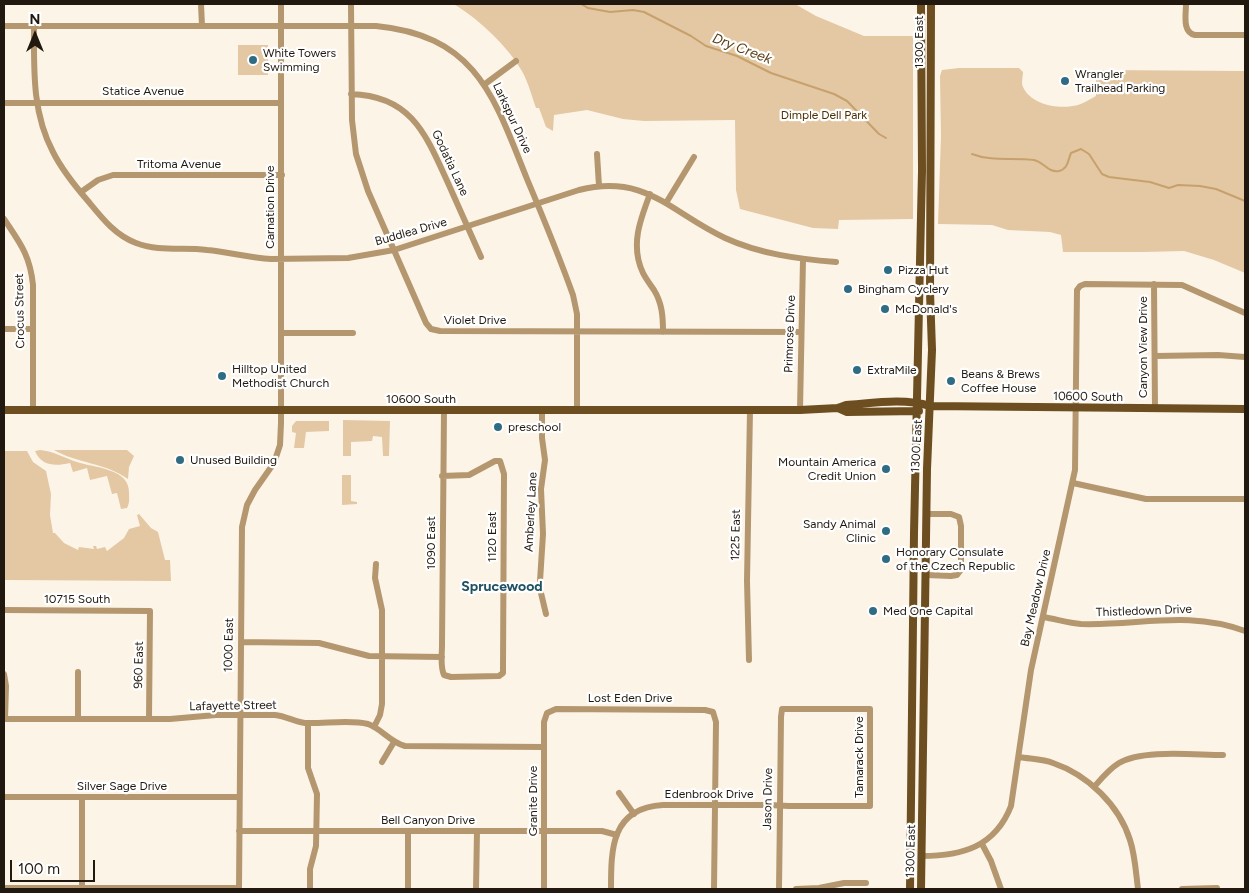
<!DOCTYPE html>
<html>
<head>
<meta charset="utf-8">
<style>
  body { margin:0 }
  #map { position:relative; width:1249px; height:893px; overflow:hidden; background:#fdf4e8; font-family:Figtree,sans-serif }
  canvas { display:block }
  .frame { position:absolute; inset:0; border:5px solid #21190f; pointer-events:none }
  .north { position:absolute; left:10px; top:10px; width:50px; height:50px; -webkit-text-stroke:4px #fff; paint-order:stroke; rotate:0deg; font-size:14px; font-weight:700; line-height:20px; text-align:center; color:#21190f }
  .north::after { content:''; display:block; margin:auto; width:18px; height:22px; background:#21190f; clip-path:polygon(50% 0,100% 100%,50% 72%,0 100%) }
  .scale { position:absolute; left:10px; top:860px; width:85px; height:22px; box-sizing:border-box; border:2px solid #21190f; border-top:0; padding-left:6px; font-size:15px; line-height:18px; white-space:nowrap; color:#21190f; -webkit-text-stroke:4px #fff; paint-order:stroke }
</style>
</head>
<body>
<div id="map">
<canvas width="1249" height="893"></canvas>
<div class="frame"></div>
<div class="north">N</div>
<div class="scale">100 m</div>
</div>
<script>
const c = document.querySelector('canvas').getContext('2d');
c.lineJoin = 'round';
function fillPath(path, color) { c.fillStyle = color; c.fill(path, 'evenodd'); }
function stroke(path, color, width, dash) { c.strokeStyle = color; c.lineWidth = width; c.lineCap = dash ? 'butt' : 'round'; c.setLineDash(dash || []); c.stroke(path); }
function write(font, color, halo, rows, align = 'center') {
  c.font = font + ' Figtree,sans-serif'; c.lineWidth = 4.5; c.setLineDash([]); c.textBaseline = 'middle'; c.strokeStyle = halo; c.fillStyle = color; for (const [text, x, y, turn = 0] of rows) {
    c.save(); c.translate(x, y); c.rotate((+turn || 0) * Math.PI / 180); c.textAlign = isNaN(turn) ? turn : align; if (halo) c.strokeText(text, 0, 0); c.fillText(text, 0, 0); c.restore();
  }
}
fillPath(new Path2D(`
  M453 4H795L816 16 864 36H913V219L839 220 838 229 813 228 740 209 736 190 735 120 644 121 623 119 587 110 554 115 553 131 546 127 539 108H536C531 94 527 77 518 65 506 45 473 14 453 4Z
  M238 45H268V75H238Z
  M959 68H1019L1023 72C1023 76 1021 83 1023 87 1031 105 1060 110 1078 105 1084 103 1090 99 1096 96V70L1245 71V273L1214 260 1184 251 1144 252H1063L1061 235 1050 232 1008 230 992 225 938 224 941 136 940 76 942 70Z
  M343 420 390 421 389 456H383L382 437 373 436 372 441 351 442V456H343Z
  M296 421H329V431L306 432 304 448H294L296 433 292 432V426Z
  M40 450C54 451 64 458 77 462 94 468 130 468 129 493 129 499 130 502 127 508L121 509 117 493 112 494 107 476 90 480 87 468 73 472 70 463C56 466 42 467 35 451Z
  M54 450H127L134 456 129 467 128 479C106 463 76 463 54 450Z
  M4 451H27L33 462 46 471 51 494 50 515 53 533H55L64 543 78 550 79 547 94 549 93 546H96L97 549 105 547 107 551 124 538 129 529 140 526 137 515 139 514 151 528 158 532 165 560H170L171 581 4 580Z
  M342 475H351V501L357 502V504L342 505Z`), '#e3c8a3');
stroke(new Path2D(`
  M581 4 588 8 610 12 633 10 644 12 691 36 706 46 737 56 771 73 834 94 847 101 879 134 886 138
  M972 154C992 162 1013 157 1034 160 1044 162 1048 173 1059 171 1068 169 1068 160 1071 153L1081 149 1089 154 1102 174 1109 177 1150 182 1169 188 1178 185 1200 186 1216 189 1245 201`), '#c7a16c', 2);
stroke(new Path2D(`
  M201 4 202 26
  M351 4 352 120 356 154 368 191 426 323 431 329 440 331 801 332
  M1186 4C1186 15 1182 32 1195 35H1245
  M4 26H376C477 36 494 97 527 179 543 217 559 256 573 295L577 314V410
  M34 26C34 70 32 112 53 152 62 170 75 186 88 201 102 218 115 235 136 243 159 252 183 247 207 250 229 252 249 258 271 259L348 258 394 250 579 190C646 173 671 213 725 238 760 254 798 259 836 262
  M485 84 516 61
  M351 94C412 96 426 135 448 183 459 208 470 232 481 257
  M4 103H281
  M597 154 599 186
  M81 192 98 180 113 175H282
  M650 194C640 220 630 246 643 273 646 279 650 284 654 290 662 303 663 316 663 332
  M666 203 694 157
  M4 219C20 243 30 255 33 285V410
  M1154 284 1155 409
  M4 329H33
  M282 333H353
  M1155 356 1218 355 1245 357
  M542 410V438L545 460 541 489 543 534 540 581 541 593 546 614
  M800 410 803 259
  M442 476 469 475 495 461H500L504 474 503 668V673L499 676 451 677 444 675C440 666 442 655 442 645L444 410
  M1073 483 1146 499H1245
  M926 575 951 576 957 575 960 571 961 565V526L959 517 951 514H927
  M503 587H528
  M4 610 150 611 149 719
  M1043 617C1056 619 1068 623 1081 624 1139 626 1187 610 1245 631
  M241 642 319 643 369 656 442 657
  M749 660 747 581 750 410
  M78 672V719
  M4 674 6 686 5 719
  M4 719H170L216 715H275C286 716 295 722 305 723 324 724 350 719 368 724 382 729 390 742 405 746L544 747
  M308 723V768L317 794 316 846 310 869V889
  M374 727 380 715 382 704V610L375 578 376 564
  M1019 757C1030 759 1043 759 1053 763 1088 775 1119 805 1130 840 1135 855 1136 873 1138 889
  M382 762 394 742
  M1094 787C1101 779 1109 769 1119 763 1143 749 1194 755 1223 755
  M619 793 634 814
  M4 797H239
  M239 831H602L617 835
  M408 831V889
  M982 844 991 861 1001 889
  M922 856C962 856 995 847 1011 806L1031 670 1075 470 1077 290 1080 286 1085 284 1182 285 1245 313
  M4 888H239
  M82 889V797
  M239 889 242 527 247 505 255 490 274 463 280 445 281 423V4
  M476 889 477 831
  M544 889V722L547 713 556 709 705 710 713 712 716 722 714 889
  M611 889C611 849 611 808 663 805H769L789 806H870V709H782L781 717 780 806V812L779 889
  M796 889 819 888 844 883H866
  M1182 889 1217 888`), '#b4976f', 6);
stroke(new Path2D(`
  M838 408 847 412 919 411
  M4 410H800L838 408 846 405C874 403 904 398 930 406L1245 409
  M910 889 914 533 922 171 921 4
  M921 889 927 469 932 350 930 292 931 4`), '#6c4e21', 8);
for (const [x, y, r, color] of [
  [253,60,5,"#2f6c83"],
  [1065,81,5,"#2f6c83"],
  [888,270,5,"#2f6c83"],
  [848,289,5,"#2f6c83"],
  [885,309,5,"#2f6c83"],
  [857,370,5,"#2f6c83"],
  [222,376,5,"#2f6c83"],
  [951,381,5,"#2f6c83"],
  [498,427,5,"#2f6c83"],
  [180,460,5,"#2f6c83"],
  [886,469,5,"#2f6c83"],
  [886,531,5,"#2f6c83"],
  [886,559,5,"#2f6c83"],
  [873,611,5,"#2f6c83"]
]) { const dot = new Path2D(); dot.arc(x, y, r, 0, 2 * Math.PI); c.fillStyle = color; c.fill(dot); stroke(dot, '#fff', 2); }
write('12px', '#21190f', '#fff', [
  ["1300 East",919,42,-90],
  ["Statice Avenue",143,91],
  ["Larkspur Drive",512,118,65],
  ["Godatia Lane",450,163,65],
  ["Tritoma Avenue",179,164],
  ["Carnation Drive",270,207,-90],
  ["Buddlea Drive",411,232,-16],
  ["Crocus Street",20,311,-91],
  ["Violet Drive",475,320],
  ["Primrose Drive",790,334,-88],
  ["Canyon View Drive",1143,347,-90],
  ["10600 South",1088,397,1],
  ["10600 South",421,399],
  ["1300 East",917,446,-87],
  ["Amberley Lane",531,512,-87],
  ["1225 East",736,535,-89],
  ["1120 East",492,537,-90],
  ["1090 East",431,543,-90],
  ["Bay Meadow Drive",1036,598,-77],
  ["10715 South",77,599],
  ["Thistledown Drive",1144,611,-2],
  ["1000 East",229,645,-89],
  ["960 East",139,665,-89],
  ["Lost Eden Drive",630,698],
  ["Lafayette Street",233,706,-1],
  ["Tamarack Drive",859,757,-90],
  ["Silver Sage Drive",122,786],
  ["Edenbrook Drive",709,794],
  ["Jason Drive",768,799,-89],
  ["Granite Drive",533,801,-90],
  ["Bell Canyon Drive",428,820],
  ["1300 East",911,851,-89]
]);
write('12px', '#21190f', '#fff', [
  ["White Towers",263,53],
  ["Swimming",263,67],
  ["Wrangler",1075,74],
  ["Trailhead Parking",1075,88],
  ["Pizza Hut",898,270],
  ["Bingham Cyclery",858,289],
  ["McDonald's",895,309],
  ["Hilltop United",232,369],
  ["Methodist Church",232,383],
  ["ExtraMile",867,370],
  ["Beans & Brews",961,374],
  ["Coffee House",961,388],
  ["preschool",508,427],
  ["Unused Building",190,460],
  ["Mountain America",876,462,"right"],
  ["Credit Union",876,476,"right"],
  ["Sandy Animal",876,524,"right"],
  ["Clinic",876,538,"right"],
  ["Honorary Consulate",896,552],
  ["of the Czech Republic",896,566],
  ["Med One Capital",883,611]
], 'left');
write('12px', '#4a3002', '#fff', [
  ["Dimple Dell Park",824,115]
]);
write('italic 14px', '#583d12', '#fff', [
  ["Dry Creek",742,49,21]
]);
write('bold 14px', '#205162', '#fff', [
  ["Sprucewood",502,587]
]);
</script>
</body>
</html>
